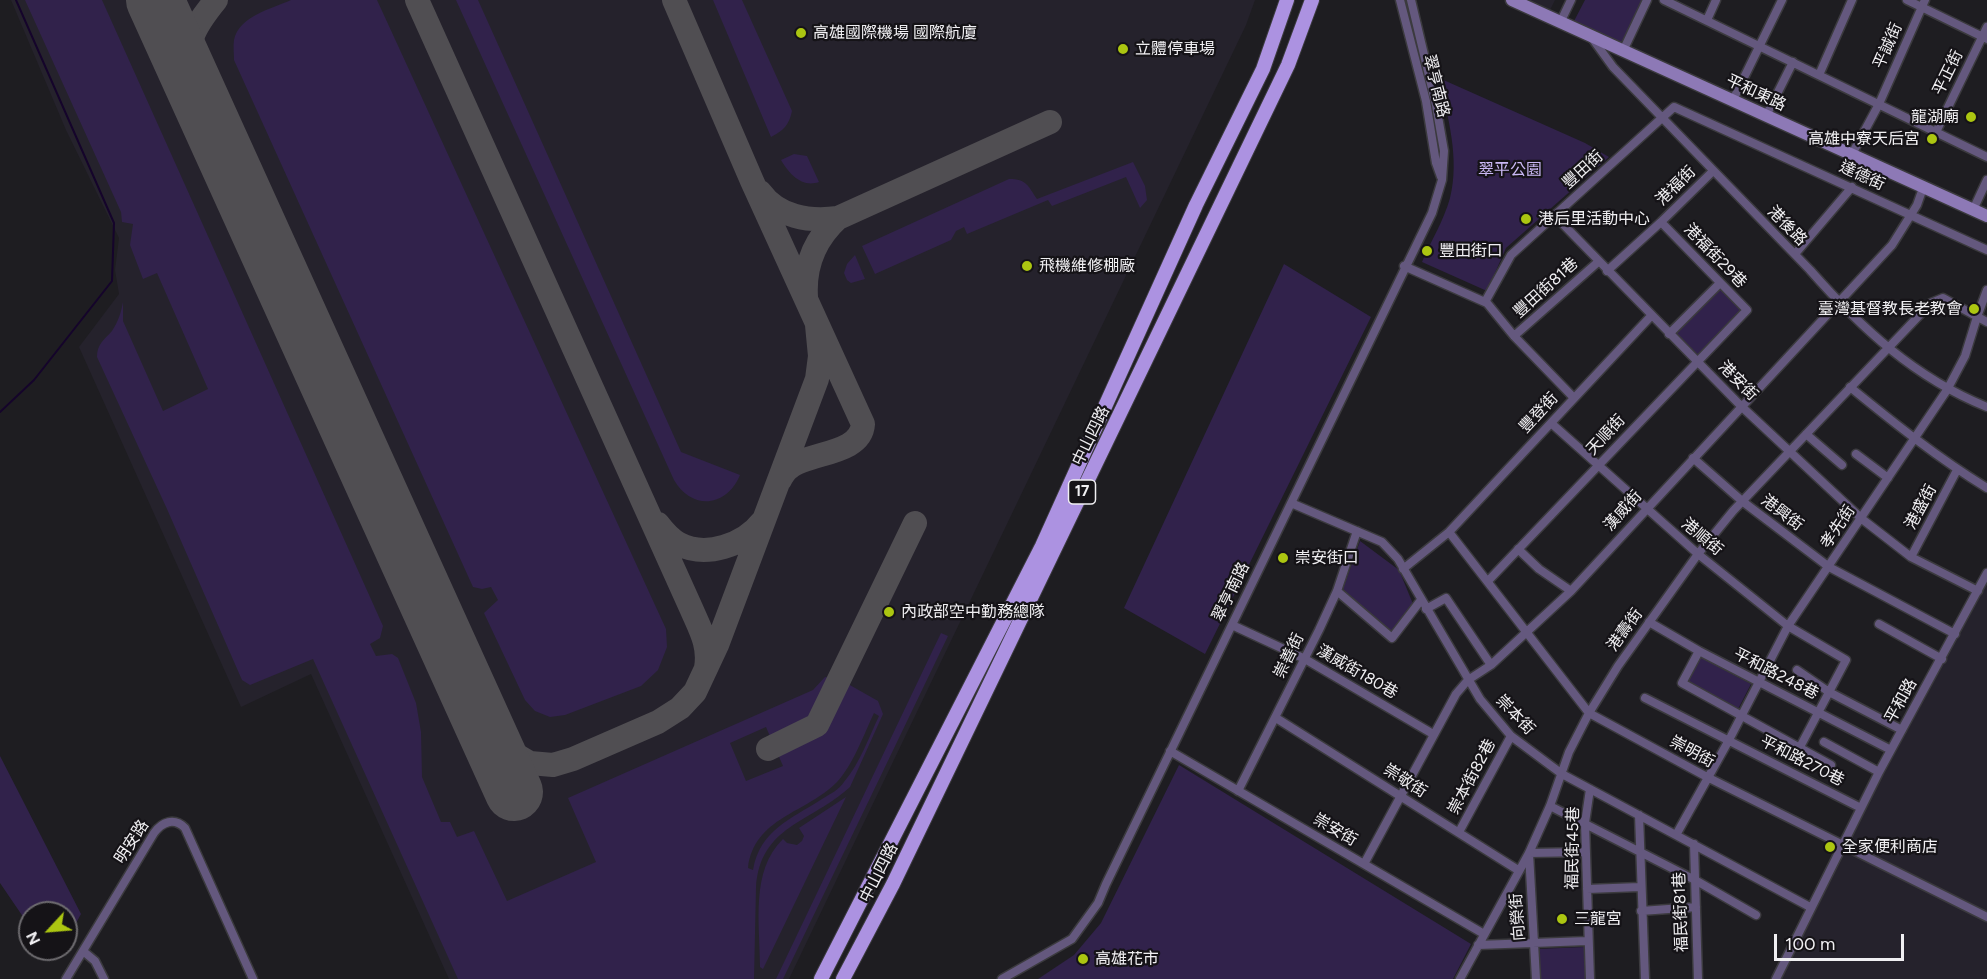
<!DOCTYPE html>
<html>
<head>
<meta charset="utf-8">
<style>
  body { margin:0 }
  #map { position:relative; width:1987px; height:979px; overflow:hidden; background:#1e1d21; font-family:Figtree,sans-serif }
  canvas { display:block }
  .north { position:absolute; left:18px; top:901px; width:60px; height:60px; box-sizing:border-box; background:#151317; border:2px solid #6d6b6f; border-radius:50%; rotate:244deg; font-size:16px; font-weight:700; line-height:24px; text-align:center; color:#f0eff2 }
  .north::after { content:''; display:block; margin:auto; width:21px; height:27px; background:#acc611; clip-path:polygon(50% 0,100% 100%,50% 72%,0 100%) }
  .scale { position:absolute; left:1774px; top:934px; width:130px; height:27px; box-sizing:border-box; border:3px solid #f0eff2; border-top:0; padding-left:8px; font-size:18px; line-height:21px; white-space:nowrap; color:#f0eff2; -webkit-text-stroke:4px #151317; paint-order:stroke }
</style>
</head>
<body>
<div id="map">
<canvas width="1987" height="979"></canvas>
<div class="north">N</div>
<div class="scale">100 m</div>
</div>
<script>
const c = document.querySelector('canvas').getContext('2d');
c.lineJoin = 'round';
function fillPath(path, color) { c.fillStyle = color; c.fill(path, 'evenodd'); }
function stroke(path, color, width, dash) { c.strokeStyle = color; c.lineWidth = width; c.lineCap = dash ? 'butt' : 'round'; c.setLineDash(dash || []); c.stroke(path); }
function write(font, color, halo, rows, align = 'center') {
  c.font = font + ' Figtree,"Noto Sans TC",sans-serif'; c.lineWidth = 4.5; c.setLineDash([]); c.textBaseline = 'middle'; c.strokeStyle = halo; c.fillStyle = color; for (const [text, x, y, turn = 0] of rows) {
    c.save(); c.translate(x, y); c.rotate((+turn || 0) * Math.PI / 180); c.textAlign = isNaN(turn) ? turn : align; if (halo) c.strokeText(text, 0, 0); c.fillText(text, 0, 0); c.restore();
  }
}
fillPath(new Path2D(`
  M11 0H1255L1246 25 789 979H449L311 674 241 707 79 347 119 294 115 270 119 238 66 130Z
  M1520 0H1555L1549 12Z
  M1987 573V979H1775Z`), '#25222c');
fillPath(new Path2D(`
  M25 0H102L383 626 380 638 370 644 376 656 392 654 398 658 416 703 421 732 422 777 441 822H450L457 837 474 831 507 901 596 862 568 798 813 690 825 677 832 678 811 722 772 741 766 727 730 743 746 781 783 766 777 752 820 731 844 684H848L878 701 883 714 850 787C811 823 760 825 756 888L754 979H458L313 659 250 685 242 680 167 509 97 357C97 344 104 340 112 331 118 322 121 313 123 302V321L163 411 208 389 157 273 143 279 130 245 133 224 122 222 121 212ZM874 713 879 716C869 737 860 763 844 782 839 790 830 794 822 799 791 819 760 830 753 870L748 868C754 817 807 813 837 782 853 765 864 734 874 713Z
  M291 0H377L666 629 667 647 658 670 641 686 565 715 550 717 535 711 525 700 484 613 498 600 491 587 482 589 473 587 234 60C234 53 233 46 234 40 239 16 271 9 291 0Z
  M456 0H478L681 452 740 475C727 507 692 511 674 480Z
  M713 0H742L792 111C789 125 784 130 771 137Z
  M1585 0H1644L1623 45 1573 23Z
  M1439 78 1585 143 1609 157 1506 248 1487 291 1422 262C1431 241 1444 220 1450 198 1460 159 1448 117 1439 78Z
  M794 154 807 156 819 182C802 188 789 174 781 160Z
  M1133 162 1145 186 1147 200 1140 208 1126 177 1052 206 1048 200 967 234 964 227 956 231 951 240 875 274 862 246 1009 179C1027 179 1028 186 1037 199Z
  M855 255 865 279 851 283 847 280 844 273 847 264Z
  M1284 264 1371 317 1205 654 1124 608Z
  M1718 287 1743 311 1699 356 1675 332Z
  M1360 541 1399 570 1413 604 1390 633 1343 589Z
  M941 633 948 636 783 979H776Z
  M1698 656 1751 684 1736 713 1683 684Z
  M0 756 81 914 66 941V913H30V927L0 883Z
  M1179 765 1471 944 1453 979H1038L1074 955 1101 923Z
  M846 797 763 969 760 967C760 924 750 871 783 839L787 843 797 845 802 841 804 836 799 828Z
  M1586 947 1588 979H1539L1538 949Z`), '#31224b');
stroke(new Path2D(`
  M0 412 34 380 112 281 114 223 16 0`), '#15042b', 2);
stroke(new Path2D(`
  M417 0 691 608C700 629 710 645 706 668
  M674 0 752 181 863 424C861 455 808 452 789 468 785 471 782 476 780 480
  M191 82C187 41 190 32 216 0
  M760 192C778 217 809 222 838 218
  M806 297C804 265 815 239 838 218L1050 122
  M658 524C664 532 670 539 679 544 706 558 744 545 762 522
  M480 718 506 749 530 763 553 765 573 759 658 722 680 708 695 692 717 645 817 379 820 356 817 325
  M768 749 817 725 915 523`), '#504e52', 24);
stroke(new Path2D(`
  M155 0 514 792`), '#504e52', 58);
const street = new Path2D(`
  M1400 0 1426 101 1436 163 1441 177
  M1664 0 1987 157
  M1907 0 1987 39
  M1707 20 1716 0
  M1560 23 1571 0
  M1592 38 1613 67 1810 270C1861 328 1915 378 1987 407
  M1623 51 1647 0
  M1819 75 1852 0
  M1733 100 1782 0
  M1766 116 1793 62
  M1936 132 1987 27
  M1851 156 1879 104 1925 0
  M1973 210 1987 180
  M1555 216 1741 406 1862 519 1911 557 1978 591
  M1795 254 1852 187
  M1404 266 1487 303 1514 336 1574 398
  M1607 271 1661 222 1713 171
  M1485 302 1511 255 1674 107 1987 250
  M1669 334 1720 283
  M1514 336 1598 262
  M1850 387C1894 423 1938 458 1987 488
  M1551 423 1698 554 1788 626 1846 660 1800 747
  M1806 434 1842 465
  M1856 454 1888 478
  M1693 458 1742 501 1829 567 1955 634
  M1291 503 1382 542 1398 559 1480 699 1511 736 1562 774 1810 907
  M1449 532 1589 713 1707 777 1987 917
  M1518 549 1539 569 1571 591
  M1911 557 1957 470
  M1403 569 1449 532 1651 316
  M1488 581 1747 310 1661 222
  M1337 591 1392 638 1421 600
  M1426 609 1446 598 1491 665
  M1649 622 1699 651 1891 750
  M1879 624 1942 659
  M1232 625 1305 659 1433 734
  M1699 651 1682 683 1831 765
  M1797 670 1829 692 1902 730
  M1645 698 1861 808
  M1276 718 1518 870
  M1824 742 1879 772
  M1170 751 1484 934
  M1238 791 1319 630 1337 591 1357 531
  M1550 806 1695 880 1756 915
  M1639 815 1645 979
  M1459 832 1511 736
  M1676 835 1729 740 1788 626 1947 390 1965 356 1977 317 1987 290
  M1694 844 1698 979
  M1364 864 1456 694 1468 680 1491 665 1571 591 1839 302 1892 245 1917 205 1923 188
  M1587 889 1640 887
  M1641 911 1696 907
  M1478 945 1587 941
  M83 951 95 961 104 979
  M66 979 154 833C162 822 174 817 185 828L253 979
  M1002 979 1072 939 1098 903 1106 884 1432 213 1442 180 1444 151 1436 105 1411 0
  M1460 979 1529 853 1550 806 1569 752 1589 713 1618 666 1698 554 1733 511 1931 303 1943 298 1987 322
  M1536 979 1529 853 1586 852
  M1590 979 1585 823 1590 789
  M1776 979 1879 772 1987 573`);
const secondary = new Path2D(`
  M1512 0 1987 216`);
const primary = new Path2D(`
  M821 979 1042 546 1196 205 1263 69 1287 0
  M843 979 893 884 1288 65 1312 0`);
stroke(street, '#3b3a3e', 11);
stroke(secondary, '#3b3a3e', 15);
stroke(primary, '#3b3a3e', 16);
stroke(street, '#64587e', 8);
stroke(secondary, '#8d79b6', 12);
stroke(primary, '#ac92e1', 14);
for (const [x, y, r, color] of [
  [801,33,6,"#acc611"],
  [1123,49,6,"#acc611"],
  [1971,117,6,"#acc611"],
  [1932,139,6,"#acc611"],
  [1526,219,6,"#acc611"],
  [1427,251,6,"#acc611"],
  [1027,266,6,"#acc611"],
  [1974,309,6,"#acc611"],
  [1283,558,6,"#acc611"],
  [889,612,6,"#acc611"],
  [1830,847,6,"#acc611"],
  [1562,919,6,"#acc611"],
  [1083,959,6,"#acc611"]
]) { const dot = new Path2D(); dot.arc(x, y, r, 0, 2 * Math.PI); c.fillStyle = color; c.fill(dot); stroke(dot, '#151317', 2); }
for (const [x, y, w] of [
  [1082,492,27]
]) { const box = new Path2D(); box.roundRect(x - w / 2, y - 12, w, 24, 4.5); c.fillStyle = '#151317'; c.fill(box); stroke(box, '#f0eff2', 1.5); }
write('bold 15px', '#f0eff2', null, [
  ["17",1082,492]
]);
write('16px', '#f0eff2', '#151317', [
  ["高雄國際機場 國際航廈",813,33],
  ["立體停車場",1135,49],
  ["龍湖廟",1959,117,"right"],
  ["高雄中寮天后宮",1920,139,"right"],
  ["港后里活動中心",1538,219],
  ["豐田街口",1439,251],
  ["飛機維修棚廠",1039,266],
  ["臺灣基督教長老教會",1962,309,"right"],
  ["崇安街口",1295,558],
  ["內政部空中勤務總隊",901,612],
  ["全家便利商店",1842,847],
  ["三龍宮",1574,919],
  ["高雄花市",1095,959]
], 'left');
write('16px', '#f0eff2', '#151317', [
  ["平誠街",1888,46,-66],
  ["平正街",1948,73,-64],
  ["翠亨南路",1436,86,76],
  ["平和東路",1756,93,25],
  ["豐田街",1583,170,-42],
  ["達德街",1862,176,25],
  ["港福街",1676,186,-45],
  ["港後路",1787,226,45],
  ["港福街29巷",1715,256,46],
  ["豐田街81巷",1546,288,-42],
  ["港安街",1738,381,45],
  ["豐登街",1539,413,-47],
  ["天順街",1606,435,-47],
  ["中山四路",1091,436,-64],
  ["港盛街",1921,507,-62],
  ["漢威街",1623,511,-48],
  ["港興街",1782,513,37],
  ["孝先街",1838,527,-56],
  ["港順街",1702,537,40],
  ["翠亨南路",1231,592,-64],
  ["港壽街",1625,630,-54],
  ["崇善街",1289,656,-64],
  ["漢威街180巷",1357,672,30],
  ["平和路248巷",1776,674,27],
  ["平和路",1901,701,-61],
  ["崇本街",1515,715,46],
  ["崇明街",1692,752,28],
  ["平和路270巷",1802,761,27],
  ["崇本街82巷",1472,777,-62],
  ["崇敬街",1405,781,32],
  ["崇安街",1335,830,30],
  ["明安路",132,842,-57],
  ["福民街45巷",1573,848,-89],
  ["中山四路",879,873,-63],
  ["福民街81巷",1681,912,-92],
  ["向榮街",1518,917,-94]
]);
write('16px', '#cab8f4', '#151317', [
  ["翠平公園",1510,170]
]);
</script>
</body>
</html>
